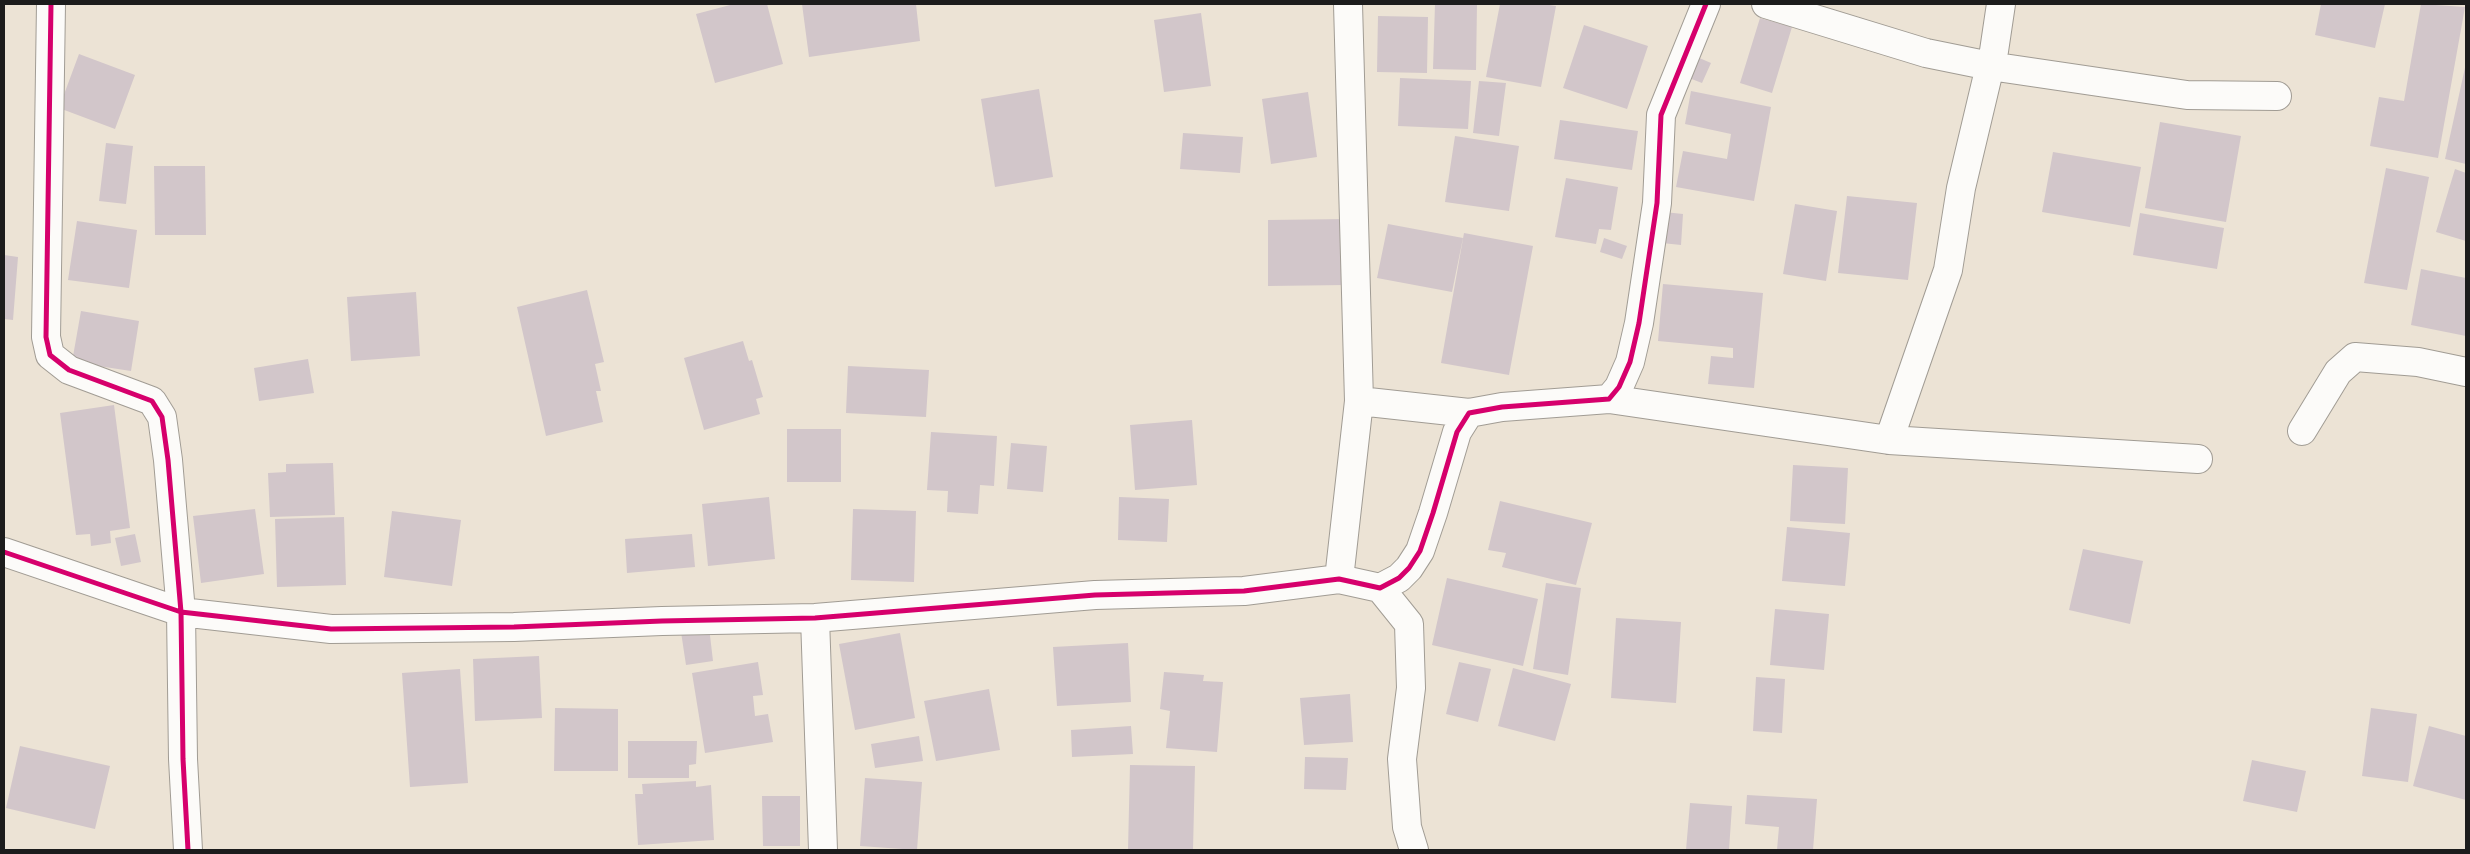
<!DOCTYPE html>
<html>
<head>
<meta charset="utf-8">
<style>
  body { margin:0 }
  #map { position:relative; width:2470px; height:854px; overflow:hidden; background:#ece3d5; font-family:Mynerve,sans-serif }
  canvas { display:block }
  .frame { position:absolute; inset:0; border:5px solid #1c1c1c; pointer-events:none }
</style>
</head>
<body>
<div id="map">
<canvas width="2470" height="854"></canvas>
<div class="frame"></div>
</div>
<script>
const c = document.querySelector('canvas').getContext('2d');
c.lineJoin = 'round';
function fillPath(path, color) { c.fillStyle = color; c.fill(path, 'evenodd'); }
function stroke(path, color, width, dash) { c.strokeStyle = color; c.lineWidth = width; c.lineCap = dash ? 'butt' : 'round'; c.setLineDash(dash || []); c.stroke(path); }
fillPath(new Path2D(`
  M734 4H767L783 64 715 83 696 14Z
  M802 4H916L920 41 809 57Z
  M1435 4H1477L1476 70 1433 69Z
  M1500 4H1543L1556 6 1541 87 1486 77Z
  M2321 4H2385L2375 48 2315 35Z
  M2421 4 2465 7 2438 158 2370 146 2379 97 2404 101Z
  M1201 13 1211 86 1164 92 1154 20Z
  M1378 16 1428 17 1427 73 1377 72Z
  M1760 18 1792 27 1772 93 1740 83Z
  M1584 25 1648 46 1627 109 1563 88Z
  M79 54 135 75 115 129 59 108Z
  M1697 57 1711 63 1702 83 1689 78Z
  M2466 63V164L2445 159Z
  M1400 78 1471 81 1468 129 1398 126Z
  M1479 81 1506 83 1499 136 1473 133Z
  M1039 89 1053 177 995 187 981 99Z
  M1691 91 1771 107 1754 201 1676 187 1683 151 1727 159 1731 134 1685 124Z
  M1308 92 1317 157 1271 164 1262 99Z
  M1560 120 1638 131 1632 170 1554 159Z
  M2160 122 2241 136 2226 222 2145 208Z
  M1183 133 1243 137 1240 173 1180 169Z
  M1455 136 1519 146 1509 211 1445 202Z
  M106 143 133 146 126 204 99 201Z
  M2053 152 2141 167 2130 227 2042 212Z
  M154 166H205L206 235H155Z
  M2386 168 2429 177 2407 290 2364 283Z
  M2455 169 2466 173V241L2436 232Z
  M1566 178 1618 187 1611 230 1599 229 1596 244 1555 237Z
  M1847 196 1917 203 1908 280 1838 273Z
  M1795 204 1837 211 1826 281 1783 274Z
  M1664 212 1683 214 1681 245 1662 243Z
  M2140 213 2224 228 2217 269 2133 255Z
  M1346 219V285L1268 286V220Z
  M77 221 137 230 129 288 68 280Z
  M1388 224 1463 238 1452 292 1377 278Z
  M1464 233 1533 246 1509 375 1441 363Z
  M1604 238 1627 246 1622 259 1600 252Z
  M4 255 18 257 13 320 4 319Z
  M2421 269 2466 278V336L2411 325Z
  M1663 284 1763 293 1754 388 1708 384 1711 356 1733 358V348L1658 341Z
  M587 290 604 362 595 364 601 391H596L603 422 546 436 517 307Z
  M416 292 420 356 351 361 347 297Z
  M81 311 139 321 131 371 72 362Z
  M743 341 749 361 752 360 763 397 756 399 760 414 704 430 684 358Z
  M308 359 314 393 259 401 254 368Z
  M848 366 929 370 926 417 846 413Z
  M114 405 130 528 110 531 111 543 91 546 90 534 76 535 60 413Z
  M1192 420 1197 485 1135 490 1130 425Z
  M787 429H841V482H787Z
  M931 432 997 436 994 486 980 485 978 514 947 512 948 491 927 490Z
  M1011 443 1047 446 1043 492 1007 489Z
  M333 463 335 515 270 517 268 473 286 472V464Z
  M1793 465 1848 468 1845 524 1790 521Z
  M769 497 775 559 708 566 702 504Z
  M1119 497 1169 499 1167 542 1118 540Z
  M1500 501 1592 523 1576 585 1502 567 1506 553 1488 550Z
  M255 509 264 574 201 583 193 516Z
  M853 509 916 511 914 582 851 580Z
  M392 511 461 520 452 586 384 577Z
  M344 517 346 585 277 587 275 519Z
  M1787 527 1850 533 1845 586 1782 581Z
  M135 534 141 562 121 566 115 538Z
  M692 534 695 567 627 573 625 539Z
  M2083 549 2143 561 2130 624 2069 610Z
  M1447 578 1538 599 1523 666 1432 645Z
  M1546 583 1581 588 1568 675 1533 669Z
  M1775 609 1829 614 1824 670 1770 665Z
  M1616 618 1681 622 1676 703 1611 698Z
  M709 627 713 661 686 665 681 632Z
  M900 633 915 718 855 730 839 644Z
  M1128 643 1131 702 1057 706 1053 647Z
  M539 656 542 718 475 721 473 659Z
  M758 662 763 695 753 696 755 716 768 714 773 742 705 753 692 673Z
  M1459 662 1491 669 1478 722 1446 714Z
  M1513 668 1571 684 1555 741 1498 726Z
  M460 669 468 783 410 787 402 673Z
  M1164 672 1204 675 1203 681 1223 682 1217 752 1166 748 1170 711 1160 709Z
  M1756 677 1785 679 1782 733 1753 731Z
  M989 689 1000 750 936 761 924 701Z
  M1350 694 1353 742 1304 745 1300 698Z
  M555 708 618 709V771H554Z
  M2371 708 2417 714 2408 782 2362 776Z
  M1131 726 1133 754 1072 757 1071 730Z
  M2429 726 2466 736V800L2413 786Z
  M919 736 923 761 875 768 871 744Z
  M628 741H697L696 764 689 765V778H628Z
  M20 746 110 766 95 829 6 808Z
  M1305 757 1348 758 1346 790 1304 789Z
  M2252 760 2306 771 2297 812 2243 801Z
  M1130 765 1195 766 1193 850H1128Z
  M865 778 922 782 917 850 860 846Z
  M696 781V787L711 785 714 840 638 845 635 794H643L642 784Z
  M1747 795 1817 799 1813 850H1777L1779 827 1745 824Z
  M762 796H800V846H763Z
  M1690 803 1732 806 1729 850H1686Z`), '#d2c6ca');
const street = new Path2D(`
  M51 4 46 337 50 355 69 370 152 401 162 417 168 460 181 612 183 759 188 850
  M1766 4 1926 53 1990 66 1994 51 2001 4
  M1609 399 1889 440 2198 459
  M1359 401 1469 413
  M2302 431 2338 372 2355 357 2418 362 2466 372
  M1889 440 1948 270 1961 188 1990 66 2187 95 2277 96
  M4 552 181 612 331 629 514 627 662 621 815 618 1095 595 1244 591 1339 579 1380 588 1399 578 1409 568 1420 551 1433 513 1457 432 1469 413 1502 407 1609 399 1619 387 1630 362 1639 323 1657 203 1661 115 1706 4
  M1339 579 1359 401 1348 4
  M1380 588 1409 624 1411 688 1402 759 1407 827 1414 850
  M815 618 823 850`);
stroke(street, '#a19c94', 30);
stroke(street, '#fcfbf9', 28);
stroke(new Path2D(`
  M51 4 46 337 50 355 69 370 152 401 162 417 168 460 181 612 183 759 188 850
  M4 552 181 612 331 629 514 627 662 621 815 618 1095 595 1244 591 1339 579 1380 588 1399 578 1409 568 1420 551 1433 513 1457 432 1469 413 1502 407 1609 399 1619 387 1630 362 1639 323 1657 203 1661 115 1706 4`), '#d6006c', 5);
</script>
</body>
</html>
